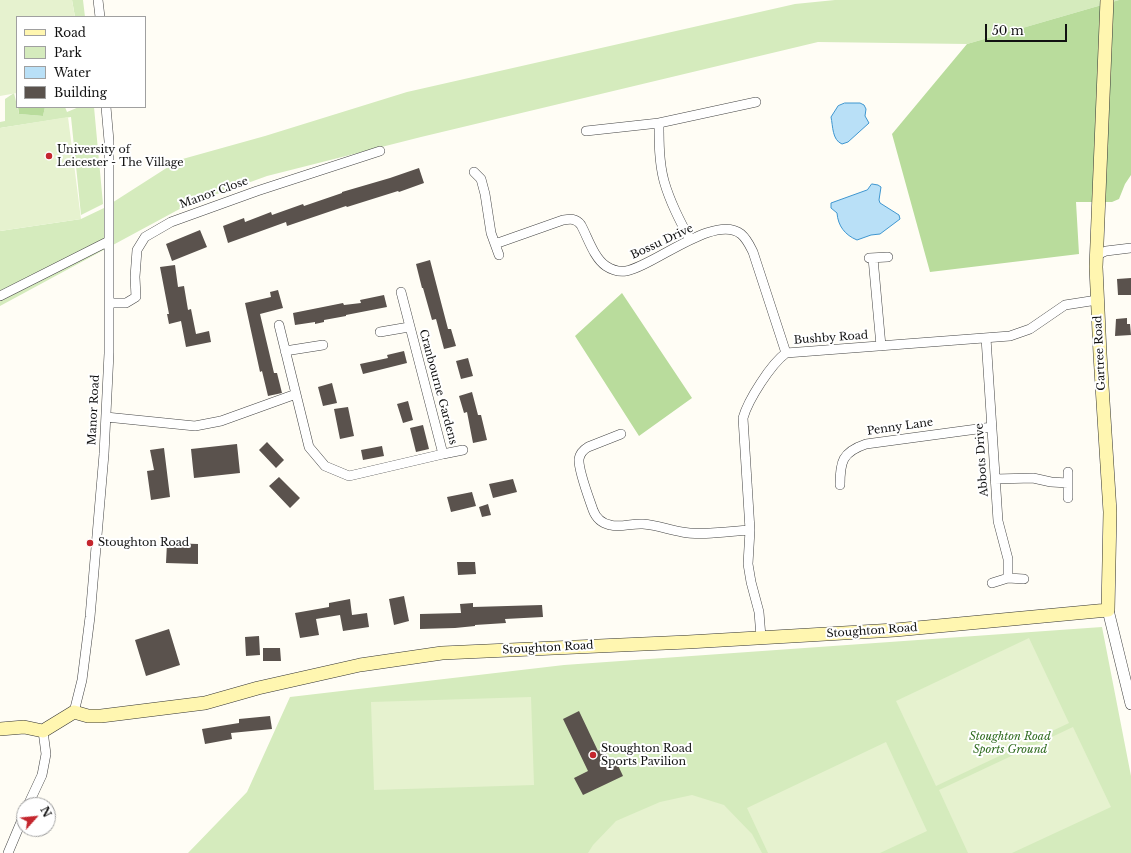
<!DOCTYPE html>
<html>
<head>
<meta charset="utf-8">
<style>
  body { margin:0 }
  #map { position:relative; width:1131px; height:853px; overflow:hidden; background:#fffdf5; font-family:"Libre Baskerville",serif }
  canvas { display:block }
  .legend { position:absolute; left:16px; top:16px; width:130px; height:92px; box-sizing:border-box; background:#fff; border:1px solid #a0a0a0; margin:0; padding:5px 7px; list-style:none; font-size:12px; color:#111 }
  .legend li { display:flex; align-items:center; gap:8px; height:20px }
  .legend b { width:20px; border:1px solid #a0a0a0 }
  .north { position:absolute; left:16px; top:797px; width:40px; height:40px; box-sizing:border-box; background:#fff; border:1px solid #a0a0a0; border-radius:50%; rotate:63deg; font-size:11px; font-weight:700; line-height:16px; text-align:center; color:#111 }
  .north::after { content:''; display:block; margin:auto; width:14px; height:18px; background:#c4262e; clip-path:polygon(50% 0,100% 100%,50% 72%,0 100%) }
  .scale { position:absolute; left:985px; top:24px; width:82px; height:18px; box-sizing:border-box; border:2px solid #111; border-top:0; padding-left:5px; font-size:12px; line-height:14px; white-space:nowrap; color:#111; -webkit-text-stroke:3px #fff; paint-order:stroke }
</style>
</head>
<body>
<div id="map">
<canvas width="1131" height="853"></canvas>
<ul class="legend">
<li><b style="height:5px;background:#fff6b0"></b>Road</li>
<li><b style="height:11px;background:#d5ebbd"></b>Park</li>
<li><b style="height:11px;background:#b9e0f7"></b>Water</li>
<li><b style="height:11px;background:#5a524d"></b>Building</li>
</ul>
<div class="north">N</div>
<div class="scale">50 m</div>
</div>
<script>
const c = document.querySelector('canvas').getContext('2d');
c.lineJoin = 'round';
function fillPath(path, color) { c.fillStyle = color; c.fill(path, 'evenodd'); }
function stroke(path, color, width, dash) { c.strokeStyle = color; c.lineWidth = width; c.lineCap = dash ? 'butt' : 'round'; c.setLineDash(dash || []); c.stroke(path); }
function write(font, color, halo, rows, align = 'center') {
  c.font = font + ' "Libre Baskerville",serif'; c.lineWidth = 4; c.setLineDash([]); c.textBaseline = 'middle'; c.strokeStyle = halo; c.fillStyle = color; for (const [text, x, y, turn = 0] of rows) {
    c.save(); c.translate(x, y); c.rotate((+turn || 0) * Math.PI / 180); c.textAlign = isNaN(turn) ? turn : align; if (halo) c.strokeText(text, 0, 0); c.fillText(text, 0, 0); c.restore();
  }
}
fillPath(new Path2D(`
  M72 0H83L85 17H75Z
  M835 0H1119L967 44 818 42 421 137 267 176 187 205 0 306V231L81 219 104 208 179 160 265 136 407 92 795 4Z
  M14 93 19 114 43 116 45 107H65L67 112 79 107H94L103 204 81 215 71 117 0 128V122L5 121V99Z
  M1102 627 1131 776V853H188L247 792 290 697 564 665Z`), '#d5ebbd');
fillPath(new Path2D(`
  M1119 0H1131V175L1125 184 1119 199 1112 202H1076L1079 254 930 272 892 134 967 44Z
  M18 107H45L43 116 19 114Z
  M622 293 692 398 639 436 575 336Z`), '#b9dc9c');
fillPath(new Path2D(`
  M0 0H72L75 17H17V93L0 96Z
  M68 117 81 219 0 231V128Z
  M1029 638 1069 723 936 786 896 701Z
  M531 697 534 785 374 790 371 702Z
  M1073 727 1111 807 1012 853H968L939 790Z
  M886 742 927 831 880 853H768L747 808Z
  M692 795 724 805 752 834 762 853H588L593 845 616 821 660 802Z`), '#e6f2cf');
const water = new Path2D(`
  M845 103H860L864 105 866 109 865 116 869 123 848 142 842 144C832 140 833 126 831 117L838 106Z
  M872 184 878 185 881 187 879 200 880 203 899 215 900 219 880 234 871 235 857 240C845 235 838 226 837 213L831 208V203L867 190Z`);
fillPath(water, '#b9e0f7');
stroke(water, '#3f96cf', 1);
fillPath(new Path2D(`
  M419 168 424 183 399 192 398 191 347 207 346 206 287 226 286 222 228 243 223 226 244 218 245 222 271 212 272 215 303 204 304 206 342 193V192L390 178Z
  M200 230 207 247 172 261 166 244Z
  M430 260 448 329H451L456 346 444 349 436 319 432 320 423 288H422L416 264Z
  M175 265 178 287 184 286 188 310 191 309 196 334 209 331 211 342 186 347 181 321 169 324 167 314H169L160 267Z
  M1131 278V295H1118L1117 279Z
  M278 290 283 308 260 314 274 373H277L282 393 268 396 262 371 260 372 245 303 271 297 270 292Z
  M384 295 387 307 346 315V316L324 320V322L315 324V322L295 325 293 313 343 303 344 305 361 303 360 300Z
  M1127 318V324H1130L1131 335 1115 336 1116 319Z
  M404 351 407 363 363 374 360 364 388 358 387 355Z
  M468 358 473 376 461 379 456 361Z
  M332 383 337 403 323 406 318 387Z
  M472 392 478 415H481L487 440 473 443 467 412 464 413 459 396Z
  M408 401 413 420 403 423 397 404Z
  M348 407 354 436 340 439 334 409Z
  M423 425 429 449 416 452 410 428Z
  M267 442 284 460 276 468 259 450Z
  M237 444 240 473 194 478 191 449Z
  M382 446 384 456 363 460 361 450Z
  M164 448 170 497 151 500 147 471 154 470 150 450Z
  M279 477 300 498 290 508 269 486Z
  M513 479 517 492 493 498 489 484Z
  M472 492 476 506 451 512 447 497Z
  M488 504 491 515 482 517 479 507Z
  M167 543 198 544V564L166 563Z
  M457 562H475L476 574 458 575Z
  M404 596 409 621 394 625 389 599Z
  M350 599 352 615 367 613 369 627 343 631 340 615 316 619 319 635 300 638 295 613 329 607V603Z
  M473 603V607L542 605 543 617 505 619 506 623 475 625V626L455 628 420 629V614L461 613 460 604Z
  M169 629 180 665 146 676 135 640Z
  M259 636 260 655 246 656 245 637Z
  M263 648H280L281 661H263Z
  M579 711 598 751 604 748 610 762 615 759 623 776 583 795 574 778 588 771 563 719Z
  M270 716 272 729 231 733 232 739 205 744 202 729 239 723V719Z`), '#5a524d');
const minor = new Path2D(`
  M98 0 100 17
  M659 123C659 142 659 162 664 181 670 202 680 221 690 240
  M586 131 659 123 756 102
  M474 172 481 179 485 194 491 233 499 255
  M495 244 563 220C570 219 576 218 581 225 588 238 594 258 606 266 612 270 619 272 626 271 654 266 715 213 741 234 747 239 750 246 753 252L786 353
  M1097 255 1106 251 1131 248
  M869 258 888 257
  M873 258 881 346
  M401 292 443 454
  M0 296 109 241
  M109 303H126L136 297 135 277 137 250 145 237 171 222 257 191 380 151
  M279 325 309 447 325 466 349 476 443 454 463 450
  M380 332 409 327
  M986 338 998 521 1008 559V578
  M285 351 323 345
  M106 417 195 426 221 421 296 394
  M621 434 588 447C583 450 580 453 579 459 578 470 589 498 593 510 596 518 601 523 610 525 621 528 632 523 643 524 657 525 669 530 682 532 702 536 730 531 750 530
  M995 479 1033 478 1051 482 1068 483
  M840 485C840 462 842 452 866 444L992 427
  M1068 498V472
  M992 583 1008 578 1024 579
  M761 637 759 612 751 582 748 564 750 530 743 418C748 400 771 364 786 353L1010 336 1030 329 1065 305 1097 300
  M74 712 82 680 90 617 104 454 109 353V141L106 107
  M28 805 42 775 46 754 43 731
  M8 853 24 815`);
const tertiary = new Path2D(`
  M1108 610 1131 704`);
const secondary = new Path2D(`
  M0 729 24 727 43 731 74 712 88 716H101L205 703 258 688 360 665 442 653 688 642 895 630 1108 610 1110 512 1100 354 1096 267 1107 0`);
stroke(minor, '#444', 10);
stroke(tertiary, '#444', 12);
stroke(secondary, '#333', 14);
stroke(minor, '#fff', 9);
stroke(tertiary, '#fff', 11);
stroke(secondary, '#fff6b0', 13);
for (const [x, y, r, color] of [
  [49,156,4,"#c4262e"],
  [90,543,4,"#c4262e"],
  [593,755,4,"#c4262e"]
]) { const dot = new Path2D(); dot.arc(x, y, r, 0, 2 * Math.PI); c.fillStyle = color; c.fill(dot); stroke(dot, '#fff', 1.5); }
write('11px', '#111', '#fff', [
  ["University of",57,150],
  ["Leicester - The Village",57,163],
  ["Stoughton Road",98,543],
  ["Stoughton Road",601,749],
  ["Sports Pavilion",601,762]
], 'left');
write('11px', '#111', '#fff', [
  ["Manor Close",214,193,-20],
  ["Bossu Drive",662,242,-25],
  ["Bushby Road",831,338,-4],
  ["Gartree Road",1100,353,-93],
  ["Cranbourne Gardens",438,387,75],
  ["Manor Road",94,410,-87],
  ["Penny Lane",900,427,-8],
  ["Abbots Drive",982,460,-94],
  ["Stoughton Road",872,631,-4],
  ["Stoughton Road",548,648,-3]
]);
write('italic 11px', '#2f6b1f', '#fff', [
  ["Stoughton Road",1010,737],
  ["Sports Ground",1010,750]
]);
</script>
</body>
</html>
